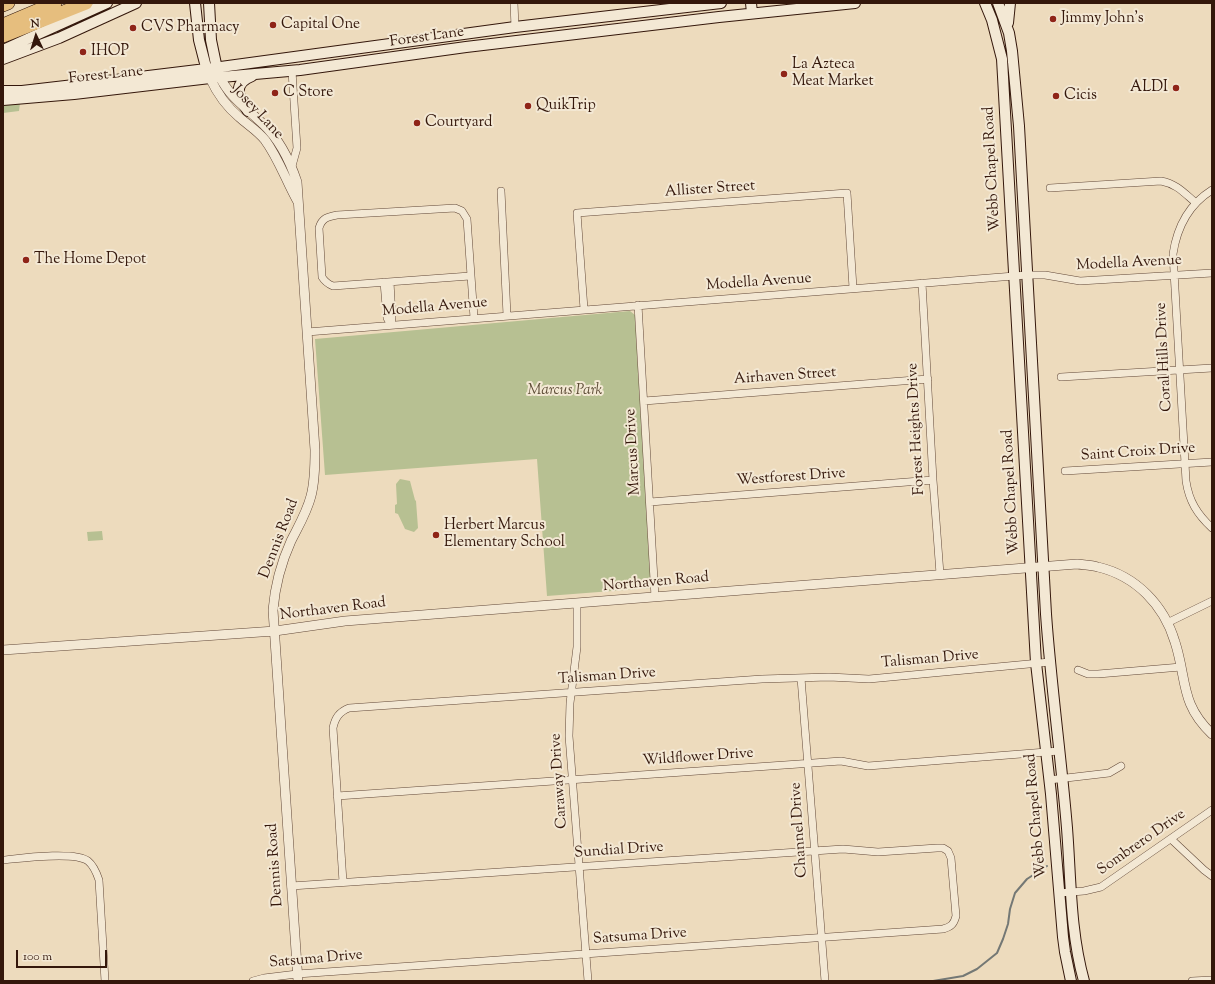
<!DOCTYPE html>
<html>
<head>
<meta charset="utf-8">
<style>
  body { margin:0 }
  #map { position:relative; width:1215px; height:984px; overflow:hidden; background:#eddbbd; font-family:"Sorts Mill Goudy",serif }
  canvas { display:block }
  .frame { position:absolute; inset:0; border:4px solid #34170b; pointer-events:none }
  .north { position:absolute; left:16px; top:16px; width:40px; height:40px; -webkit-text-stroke:3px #f3e8d4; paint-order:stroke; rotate:356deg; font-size:11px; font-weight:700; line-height:16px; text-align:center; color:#34170b }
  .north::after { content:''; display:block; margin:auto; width:14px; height:18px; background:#34170b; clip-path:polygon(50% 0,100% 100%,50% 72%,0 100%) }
  .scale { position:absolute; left:16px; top:950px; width:91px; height:18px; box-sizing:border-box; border:2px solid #34170b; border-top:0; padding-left:5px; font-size:12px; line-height:14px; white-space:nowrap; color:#34170b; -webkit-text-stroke:3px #f3e8d4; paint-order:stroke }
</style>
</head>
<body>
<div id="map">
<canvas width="1215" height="984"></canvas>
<div class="frame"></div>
<div class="north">N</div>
<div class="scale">100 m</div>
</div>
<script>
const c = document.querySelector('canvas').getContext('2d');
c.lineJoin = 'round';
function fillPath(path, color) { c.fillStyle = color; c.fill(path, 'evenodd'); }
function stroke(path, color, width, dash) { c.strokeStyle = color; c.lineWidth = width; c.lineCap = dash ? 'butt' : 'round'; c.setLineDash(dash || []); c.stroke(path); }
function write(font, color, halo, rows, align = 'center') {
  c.font = font + ' "Sorts Mill Goudy",serif'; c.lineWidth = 4; c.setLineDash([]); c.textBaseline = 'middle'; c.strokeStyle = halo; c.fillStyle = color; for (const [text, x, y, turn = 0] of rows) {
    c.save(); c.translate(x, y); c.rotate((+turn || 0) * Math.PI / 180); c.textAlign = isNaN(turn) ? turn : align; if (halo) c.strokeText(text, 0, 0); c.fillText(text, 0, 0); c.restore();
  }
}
fillPath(new Path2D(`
  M20 103 19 111 3 113V105Z
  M630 311 635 315 651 588 547 596 537 459 325 475 315 339Z
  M400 479 410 481 415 500 416 501 418 528 414 532 405 529 398 514 395 513V505L397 504 396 484Z
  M102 531 103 540 88 541 87 532Z`), '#b7c092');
stroke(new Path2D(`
  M933 981 963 976 977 969 997 953 1003 939 1008 924 1010 909 1015 893 1027 879 1047 866`), '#747875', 2);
const minor = new Path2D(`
  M514 3 515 27
  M292 166 297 148 292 71
  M1050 188 1161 181C1177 184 1184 193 1196 203
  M1212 190C1188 205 1177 227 1173 254L1186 481C1189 501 1197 514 1212 528
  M501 191 507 315
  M470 276 333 286C328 284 325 282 322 277L319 228C322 218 327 217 337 215L455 208 462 211 467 219 474 318
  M384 282 387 318 391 325
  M390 282 392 317 391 325
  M922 283 933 480 940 574
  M638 305 655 597
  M584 309 577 213 847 193 853 288
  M307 332 1027 275H1045L1080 281 1212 273
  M1061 377 1212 368
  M644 401 928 379
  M1065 471 1212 462
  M650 502 933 480
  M577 603V647L570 703 569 736 588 981
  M1167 623 1212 601
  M1078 670 1088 674H1098L1181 667
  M801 678 825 981
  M1049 780 1109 773 1121 766
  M337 796 799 764 841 761 868 766 1059 751
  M1171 839 1204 870 1212 876
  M3 860C22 858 75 851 88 861 93 865 97 874 99 880L105 981
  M343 882 333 728C335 718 339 712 349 708L762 679 829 677 869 679 1050 662
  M1059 893 1084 891 1101 887 1212 810
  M253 981 264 978 297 974 943 929C951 927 954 924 956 916L951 858 948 851 943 848H937L878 852 843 849 291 886
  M1192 981 1212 980`);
const tertiary = new Path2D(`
  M220 77C230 98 248 109 263 124 280 140 290 161 297 182L315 450C315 465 315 481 311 496 307 512 298 527 291 541 281 563 275 586 273 610L298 981
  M210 78C217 93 227 107 239 117 248 125 258 131 265 140 279 159 286 181 298 202
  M3 650 275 631 345 621 1077 564C1084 565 1091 565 1098 567 1136 576 1164 605 1175 642 1187 679 1180 704 1212 734`);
const secondary = new Path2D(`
  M195 3 199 40 208 75
  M209 3 211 40 218 74
  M751 3 752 13
  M985 3 992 20 1002 59 1036 663 1051 794 1063 937 1065 952 1071 981
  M998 3 1009 33 1012 51 1019 126 1046 614C1051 685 1061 756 1067 828 1071 879 1070 931 1084 981
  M1008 23 1010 3
  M3 50 107 3
  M3 59 59 38 136 3
  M3 91H22L74 85 206 69 515 27 721 3
  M3 100 74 94 210 78 300 70 466 47 719 17 855 3
  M248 111C238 97 232 84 252 76`);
const motorway = new Path2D(`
  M3 5 8 3
  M3 25 55 3
  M3 36 86 3`);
stroke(minor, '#624838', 8);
stroke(tertiary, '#624838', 10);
stroke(secondary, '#34170b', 12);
stroke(motorway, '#34170b', 14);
stroke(minor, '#f3e8d4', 7);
stroke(tertiary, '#f3e8d4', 9);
stroke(secondary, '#f3e8d4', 10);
stroke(motorway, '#e6be7e', 13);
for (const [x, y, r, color] of [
  [1053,19,4,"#8f2418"],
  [273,25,4,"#8f2418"],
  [133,28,4,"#8f2418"],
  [83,52,4,"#8f2418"],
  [784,74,4,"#8f2418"],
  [1176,88,4,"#8f2418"],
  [275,93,4,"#8f2418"],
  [1056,96,4,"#8f2418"],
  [528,106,4,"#8f2418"],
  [417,123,4,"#8f2418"],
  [26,260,4,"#8f2418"],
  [436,535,4,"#8f2418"]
]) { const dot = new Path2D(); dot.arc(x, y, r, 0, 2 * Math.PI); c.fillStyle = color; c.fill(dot); stroke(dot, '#f3e8d4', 1.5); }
write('15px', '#34170b', '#f3e8d4', [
  ["Jimmy John's",1061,19],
  ["Capital One",281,25],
  ["CVS Pharmacy",141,28],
  ["IHOP",91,52],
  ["La Azteca",792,65],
  ["Meat Market",792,82],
  ["ALDI",1168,88,"right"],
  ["C Store",283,93],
  ["Cicis",1064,96],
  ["QuikTrip",536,106],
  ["Courtyard",425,123],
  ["The Home Depot",34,260],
  ["Herbert Marcus",444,526],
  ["Elementary School",444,543]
], 'left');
write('15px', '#34170b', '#f3e8d4', [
  ["Forest Lane",427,38,-8],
  ["Forest Lane",106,76,-6],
  ["Josey Lane",257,113,47],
  ["Webb Chapel Road",993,169,-93],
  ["Allister Street",710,190,-4],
  ["Modella Avenue",1129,264,-3],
  ["Modella Avenue",759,283,-4],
  ["Modella Avenue",435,308,-5],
  ["Coral Hills Drive",1165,357,-93],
  ["Airhaven Street",785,377,-4],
  ["Forest Heights Drive",917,429,-93],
  ["Marcus Drive",634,452,-93],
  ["Saint Croix Drive",1138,453,-4],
  ["Westforest Drive",791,478,-4],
  ["Webb Chapel Road",1012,492,-93],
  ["Dennis Road",280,539,-69],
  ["Northaven Road",656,583,-5],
  ["Northaven Road",333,610,-7],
  ["Talisman Drive",930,660,-5],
  ["Talisman Drive",607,677,-4],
  ["Wildflower Drive",698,758,-4],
  ["Caraway Drive",560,781,-94],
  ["Webb Chapel Road",1037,816,-95],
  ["Channel Drive",800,830,-94],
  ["Sombrero Drive",1142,843,-35],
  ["Sundial Drive",619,851,-4],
  ["Dennis Road",276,865,-94],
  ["Satsuma Drive",640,937,-4],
  ["Satsuma Drive",316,960,-5]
]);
write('italic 15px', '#5b4a34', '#f3e8d4', [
  ["Marcus Park",565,391]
]);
</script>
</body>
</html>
